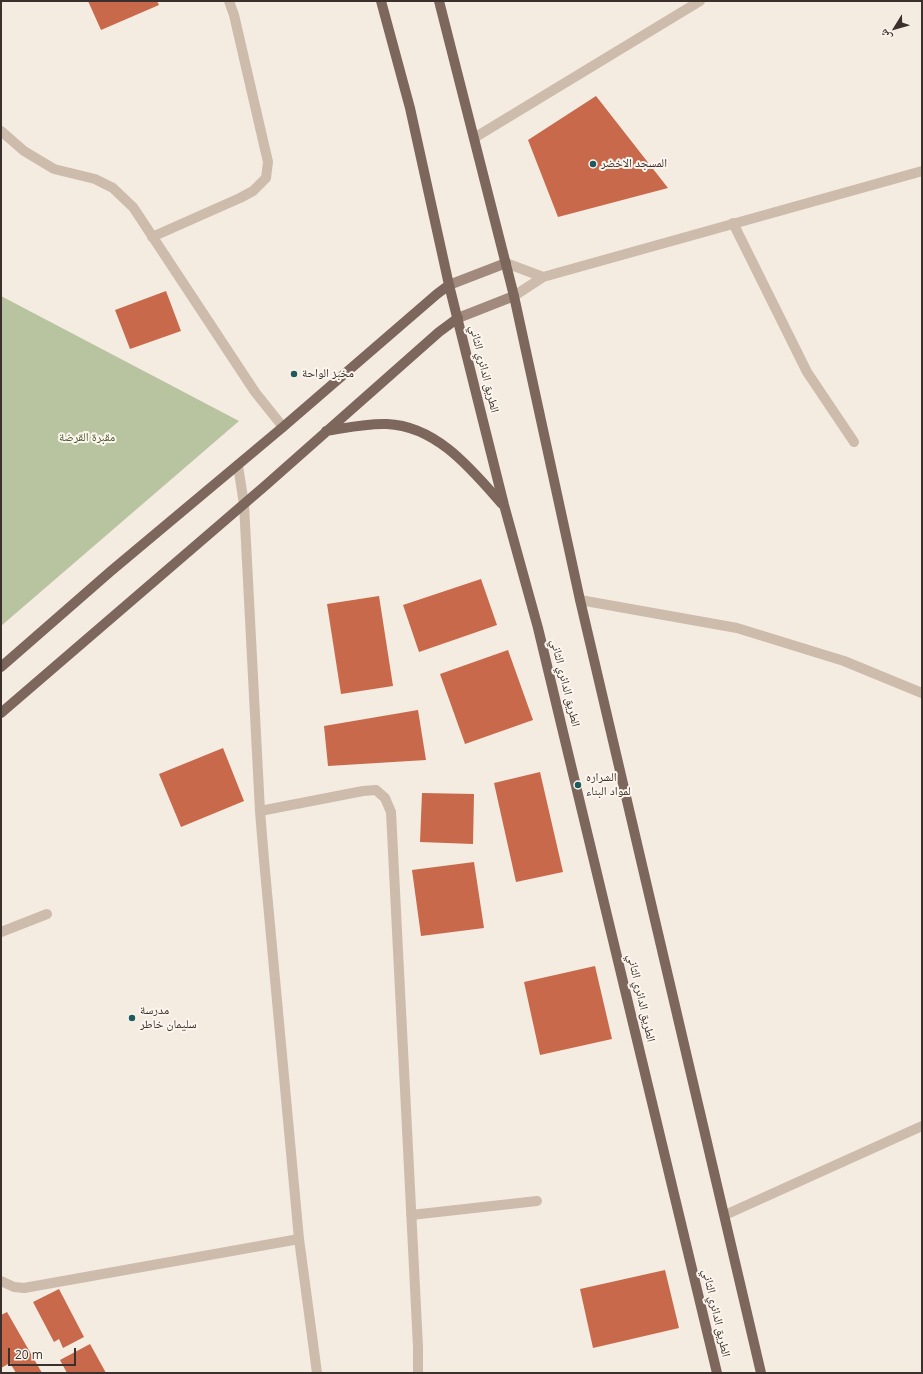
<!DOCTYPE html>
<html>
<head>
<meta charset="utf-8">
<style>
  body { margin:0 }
  #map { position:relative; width:923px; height:1374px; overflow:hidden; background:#f4ebe1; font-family:"Open Sans","Noto Naskh Arabic",sans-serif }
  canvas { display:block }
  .frame { position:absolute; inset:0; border:2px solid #3b302b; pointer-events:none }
  .north { position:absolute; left:875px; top:8px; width:40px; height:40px; -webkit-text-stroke:3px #fbf5ee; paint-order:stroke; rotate:233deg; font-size:11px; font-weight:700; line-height:16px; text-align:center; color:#3b302b }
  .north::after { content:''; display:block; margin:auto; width:14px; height:18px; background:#3b302b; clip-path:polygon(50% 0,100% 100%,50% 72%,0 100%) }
  .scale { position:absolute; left:8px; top:1348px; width:68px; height:18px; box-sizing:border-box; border:2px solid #3b302b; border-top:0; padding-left:5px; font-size:12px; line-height:14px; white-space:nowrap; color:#3b302b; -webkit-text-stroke:3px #fbf5ee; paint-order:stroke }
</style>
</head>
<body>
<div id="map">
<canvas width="923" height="1374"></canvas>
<div class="frame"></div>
<div class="north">ش</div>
<div class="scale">20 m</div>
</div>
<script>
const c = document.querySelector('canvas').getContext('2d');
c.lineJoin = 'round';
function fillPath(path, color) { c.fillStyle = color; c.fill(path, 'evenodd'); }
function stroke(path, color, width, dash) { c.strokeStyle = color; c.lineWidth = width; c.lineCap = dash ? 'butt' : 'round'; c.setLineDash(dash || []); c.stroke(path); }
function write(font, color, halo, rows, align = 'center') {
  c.font = font + ' "Open Sans","Noto Naskh Arabic",sans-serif'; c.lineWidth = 4; c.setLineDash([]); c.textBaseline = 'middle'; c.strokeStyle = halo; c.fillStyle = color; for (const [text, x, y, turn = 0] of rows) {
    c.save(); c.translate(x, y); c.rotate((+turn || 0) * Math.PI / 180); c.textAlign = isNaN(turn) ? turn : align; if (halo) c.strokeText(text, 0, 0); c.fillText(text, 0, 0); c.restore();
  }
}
fillPath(new Path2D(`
  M1 296 239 421 1 626Z`), '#b8c4a0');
fillPath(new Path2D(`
  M88 1H157L159 5 101 30Z
  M596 96 668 188 558 217 528 140Z
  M166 291 181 331 130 349 115 310Z
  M481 579 497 625 419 652 403 605Z
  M379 596 393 686 341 694 327 604Z
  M508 650 533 720 465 744 440 674Z
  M418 710 426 760 328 766 324 726Z
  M223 748 244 801 181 827 159 774Z
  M540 772 563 872 516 882 494 783Z
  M422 793 474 794 473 844 420 842Z
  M474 862 484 928 421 936 412 870Z
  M595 966 612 1039 540 1055 524 982Z
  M665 1270 679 1328 593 1348 580 1289Z
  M59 1289 84 1337 63 1348 59 1339 54 1342 33 1302Z
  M7 1312 42 1373H16L10 1363 1 1368V1315Z
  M90 1344 106 1373H67L60 1360Z`), '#c8694b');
stroke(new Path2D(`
  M733 223 807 372 854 442`), '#cdbbac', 10);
stroke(new Path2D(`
  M1 131 24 151 54 169 95 179 113 188 133 207 255 392 283 427
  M474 138 700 1
  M152 237 240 198 253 191 266 178 268 162 234 15 229 1
  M506 263 543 277
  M514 296 543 277 922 171
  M238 466 244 504 260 811 264 860 299 1239 317 1373
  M580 600 737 628 844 661 922 693
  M260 811 363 791 376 790 385 798 391 812 418 1347V1373
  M1 932 47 914
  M411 1215 537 1201
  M725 1215 922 1126
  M1 1281 14 1287 24 1288 299 1239`), '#cdbbac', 10);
stroke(new Path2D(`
  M449 285 506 263
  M458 318 514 296`), '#a18a7d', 10);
stroke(new Path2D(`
  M381 1 410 108 449 285 504 505 538 628 717 1373
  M439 1 514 296 580 600 761 1373
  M326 431C346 428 367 423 387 424 437 426 472 470 502 504
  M1 667 111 571 283 427 437 294 449 285
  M1 713 266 485 439 332 458 318`), '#7d675c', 10);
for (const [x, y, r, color] of [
  [593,164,4,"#1f5a5e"],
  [294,374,4,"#1f5a5e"],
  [578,785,4,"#1f5a5e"],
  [132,1018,4,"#1f5a5e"]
]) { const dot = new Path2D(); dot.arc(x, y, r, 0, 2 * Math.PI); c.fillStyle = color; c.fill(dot); stroke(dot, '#fbf5ee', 1.5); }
write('12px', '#3b302b', '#fbf5ee', [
  ["المسجد الاخضر",601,164],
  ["مخبز الواحة",302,374],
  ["الشراره",586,778],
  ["لمواد البناء",586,792],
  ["مدرسة",140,1011],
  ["سليمان خاطر",140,1025]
], 'left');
write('12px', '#3b302b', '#fbf5ee', [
  ["الطريق الدائري الثاني",484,369,76],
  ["الطريق الدائري الثاني",565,683,76],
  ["الطريق الدائري الثاني",641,998,77],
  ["الطريق الدائري الثاني",716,1313,77]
]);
write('12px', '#4a5a2e', '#fbf5ee', [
  ["مقبرة القرضة",87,438]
]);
</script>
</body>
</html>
